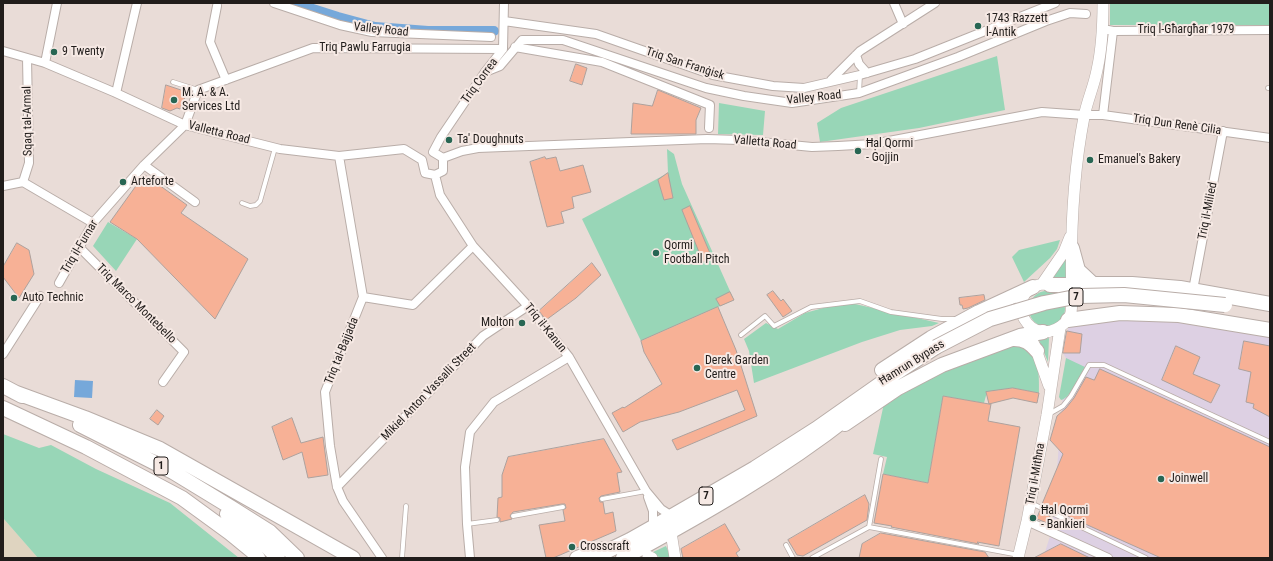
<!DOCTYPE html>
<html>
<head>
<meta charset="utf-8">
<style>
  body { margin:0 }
  #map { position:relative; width:1273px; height:561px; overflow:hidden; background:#e9dcd7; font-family:"Roboto Condensed",sans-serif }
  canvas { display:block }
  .frame { position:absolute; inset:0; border:4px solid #211d1b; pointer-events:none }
</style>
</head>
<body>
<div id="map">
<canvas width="1273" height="561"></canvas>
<div class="frame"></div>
</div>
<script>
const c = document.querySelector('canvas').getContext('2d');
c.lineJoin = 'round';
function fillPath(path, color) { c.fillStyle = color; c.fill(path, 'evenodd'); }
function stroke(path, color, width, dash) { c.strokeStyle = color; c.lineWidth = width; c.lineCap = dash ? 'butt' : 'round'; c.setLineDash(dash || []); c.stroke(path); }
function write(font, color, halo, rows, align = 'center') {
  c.font = font + ' "Roboto Condensed",sans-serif'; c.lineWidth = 4; c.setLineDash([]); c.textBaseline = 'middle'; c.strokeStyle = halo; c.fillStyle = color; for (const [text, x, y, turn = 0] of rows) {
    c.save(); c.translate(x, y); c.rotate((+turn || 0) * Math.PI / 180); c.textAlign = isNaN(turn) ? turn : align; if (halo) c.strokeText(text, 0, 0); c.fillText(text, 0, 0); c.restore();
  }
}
fillPath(new Path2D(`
  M1124 315 1270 335V558H1043L1052 530 1066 358 1063 353 1069 324Z`), '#ddd0e3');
fillPath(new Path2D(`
  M3 518 38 558H3Z`), '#dfd4c0');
fillPath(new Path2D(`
  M1110 3H1270V25H1110Z
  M997 56 1005 110 919 128 820 142 817 123 841 108Z
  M719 103 765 111 763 135 718 134Z
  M667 149 674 154 682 184 734 300 641 341 582 219 668 173Z
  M108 222 137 239 116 271 93 246Z
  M1060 240 1057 249 1050 258 1024 282 1012 257 1019 250Z
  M1068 252 1066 279H1051Z
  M1029 309a18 18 0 1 1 36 0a18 18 0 1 1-36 0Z
  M855 304 939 323 932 326 900 330 862 342 754 383 749 351 744 339 766 323 778 329 805 313 834 305Z
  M1049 338 1048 362 1039 340Z
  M1018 345C1021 347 1026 348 1029 351 1040 360 1039 380 1039 393L1013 388 987 392 984 403 943 396 928 483 883 474 887 457 873 454 883 408 880 403 948 366Z
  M1066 358 1085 367C1080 375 1071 398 1061 400L1059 397Z
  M3 434 39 448 51 445 96 469 170 503 239 558H38L3 518Z
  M666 546 671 558H661L651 553Z`), '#98d6b7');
fillPath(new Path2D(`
  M75 380 93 381 92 398 74 397Z`), '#76a8da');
stroke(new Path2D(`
  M294 3 338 17 375 27 428 31H494`), '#76a8da', 10);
const building = new Path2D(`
  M576 64 587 68 582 85 570 81Z
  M166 85 187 92 180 109 177 108 170 111 162 108Z
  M658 90 701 108 696 120V134H631L633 103 652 106Z
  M545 157 546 159 556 157 560 171 583 165 591 192 572 197 574 208 561 212 564 223 547 227 530 162Z
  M668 173 673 198 664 200 658 180Z
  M145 175 187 205 181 213 248 259 215 319 137 239 110 222 138 183V182Z
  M690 206 712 258 703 262 682 210Z
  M17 243 29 250 34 274 19 298 3 277V267Z
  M592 263 601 275 576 298 546 320 539 311Z
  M773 291 781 301 783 299 792 311 783 317 767 295Z
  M730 292 734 300 720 306 716 299Z
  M984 295 985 300 968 308 963 309 962 305H960L959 298Z
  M718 307 736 350 757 416 677 450 672 440 745 410 737 390 679 412 640 422 623 432 612 413 623 407 624 408 662 384 644 352 641 341Z
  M1067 331 1082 334 1080 353H1063Z
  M1244 341 1270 346V417L1253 408 1254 404 1246 402 1251 372 1239 369Z
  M1176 346 1200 357 1193 374 1220 385 1211 403 1162 380Z
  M1100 369 1270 447V558H1161L1043 505 1042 504 1063 454 1050 440 1057 416 1066 408 1074 398 1086 377 1094 380Z
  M1013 388 1039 393 1037 403 1013 398 989 404H991L988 421 1020 427 999 546 977 542 979 544 891 527 892 526 874 523 883 474 928 483 943 396 989 404 986 392Z
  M157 410 164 416 158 425 150 419Z
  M292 418 301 443 323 437 328 475 308 478 302 452 283 460 272 427Z
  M604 439 622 472 617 473 620 492 601 496 599 498 600 502H603L605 514 613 512 616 531 553 558H546L539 525 565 521 563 510 566 508 565 504H562L513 512 510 516 512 519 500 522V518L497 517 498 498 502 497V475L508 457Z
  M865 495 869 504 867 520 803 556 797 555 788 540Z
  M1040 511 1050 516 1047 523 1037 519Z
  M725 524 740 550 736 553 739 558H683L681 549Z
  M881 533 985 552 989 558H859L862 544Z
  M1061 544 1090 558H1034Z`);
fillPath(building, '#f7b196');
stroke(building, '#ada19d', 1);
const lane = new Path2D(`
  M173 82 198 90
  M1268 88H1270
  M859 93 860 75
  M242 203 250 206 256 205 260 201 275 148
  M741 335 765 316 774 326 811 307 860 301 891 312 942 319H956
  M1049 414 1063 406 1071 396 1089 365H1104L1270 442
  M602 499 646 491
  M1031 503 1146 558
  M513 516 563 507
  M467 524 497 520
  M869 527 881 459
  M786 545 793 558
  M402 558 406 506
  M812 558 869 527 1019 555`);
const street = new Path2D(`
  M274 3 340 25 372 32 491 37
  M894 3 903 24
  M217 6 210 42 226 80
  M504 21 596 34 713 75 773 86 804 88 860 75 915 59 1055 3
  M1103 29 1113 31 1270 30
  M515 47 602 62 710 105 709 128
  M3 51 45 63 116 93 185 125 280 149 339 156 404 149 422 160 425 173 435 175 443 171V158
  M856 55 859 64 867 73
  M45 63 57 3
  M485 72 500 66 522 40H563L706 88 744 96 792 103 859 93 958 57 1046 21 1070 13 1086 14
  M831 80 860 51 935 3
  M116 93 137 3
  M1103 115 1113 31
  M433 152 443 158 462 151 478 148 707 139 739 140 812 147 838 146 873 144 1042 112 1084 115H1103L1270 138
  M433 152 441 137 485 72 503 49 504 3
  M339 156 363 297 325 392 330 446 337 487 343 501 382 558
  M144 165 195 202
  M435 175 440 195 473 246 528 306 569 357 646 491 661 509 672 516
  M23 182 29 163 27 58
  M3 186 23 182 93 223
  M79 247 184 352 163 382
  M59 283 93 223 144 165 185 125 198 90 313 48 503 49
  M1193 290 1223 131
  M363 297 413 305 473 246
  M3 354 40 296
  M337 487 483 336 528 306
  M648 497 653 511V527
  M1027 521 1108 558
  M470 558 467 524 465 467 470 432 494 402 569 357`);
const secondary = new Path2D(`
  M1042 284C1048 284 1058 285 1063 289 1072 296 1075 313 1066 322 1031 355 998 294 1042 284Z
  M1042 284 1064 252 1070 237
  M1072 305C1070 242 1072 179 1084 117 1087 101 1094 86 1097 70 1102 48 1103 25 1103 3
  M1034 344 1049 386
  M671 532 675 558
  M648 556 652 558
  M1018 558 1027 521 1047 415 1060 328`);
const highway = new Path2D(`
  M1072 248 1078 270 1093 284
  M1050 285H1071L1093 284H1132L1180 288 1270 304
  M1068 320 1120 313 1179 315 1270 330
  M1014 339C1025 339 1030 343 1037 351
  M882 370 931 338 979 312 1033 287
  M3 386 22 396
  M14 392 85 418 160 449 353 558
  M3 408 86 447 182 498 230 533 252 551 258 558
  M845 424 898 388 942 365 1020 336 1043 332
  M80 425 173 472 232 508 270 532 297 558
  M227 514 260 540 278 558
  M577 558 601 549
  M593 558 630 540 653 527 755 468 816 429 890 377 936 347
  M623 558C702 515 780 471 851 415`);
stroke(lane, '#b9ada8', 5.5);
stroke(street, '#b9ada8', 10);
stroke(secondary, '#b9ada8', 12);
stroke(highway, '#b9ada8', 16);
stroke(lane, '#fff', 4);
stroke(street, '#fff', 8);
stroke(secondary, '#fff', 11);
stroke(highway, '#fff', 14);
const highwayBridge = new Path2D(`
  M936 347 990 319 1044 303 1080 296 1124 295 1225 305`);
stroke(highwayBridge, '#b9ada8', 16, []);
stroke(highwayBridge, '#fff', 14);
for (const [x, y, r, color] of [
  [978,26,4,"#276653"],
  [54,52,4,"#276653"],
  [174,100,4,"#276653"],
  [449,140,4,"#276653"],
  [858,151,4,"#276653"],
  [1090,160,4,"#276653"],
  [123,182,4,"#276653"],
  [656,253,4,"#276653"],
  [14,298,4,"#276653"],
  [522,323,4,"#276653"],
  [697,368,4,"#276653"],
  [1161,479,4,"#276653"],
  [1033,518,4,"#276653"],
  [572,547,4,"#276653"]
]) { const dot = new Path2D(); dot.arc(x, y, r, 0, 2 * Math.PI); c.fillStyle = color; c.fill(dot); stroke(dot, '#f6e9e4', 1.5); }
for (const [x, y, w] of [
  [1076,297,14],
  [161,466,14],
  [706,496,14]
]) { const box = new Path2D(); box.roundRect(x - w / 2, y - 9, w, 18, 3); c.fillStyle = '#f6e9e4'; c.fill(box); stroke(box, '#211d1b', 1); }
write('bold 11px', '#211d1b', null, [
  ["7",1076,297],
  ["1",161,466],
  ["7",706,496]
]);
write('12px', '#211d1b', '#f6e9e4', [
  ["1743 Razzett",986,19],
  ["l-Antik",986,33],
  ["9 Twenty",62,52],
  ["M. A. & A.",182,93],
  ["Services Ltd",182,107],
  ["Ta' Doughnuts",457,140],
  ["Ħal Qormi",866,144],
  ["- Ġojjin",866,158],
  ["Emanuel's Bakery",1098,160],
  ["Arteforte",131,182],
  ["Qormi",664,246],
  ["Football Pitch",664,260],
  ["Auto Technic",22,298],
  ["Molton",514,323,"right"],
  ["Derek Garden",705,361],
  ["Centre",705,375],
  ["Joinwell",1169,479],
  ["Ħal Qormi",1041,511],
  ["- Bankieri",1041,525],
  ["Crosscraft",580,547]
], 'left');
write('12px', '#211d1b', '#f6e9e4', [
  ["Valley Road",381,30,6],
  ["Triq l-Għargħar 1979",1186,30],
  ["Triq Pawlu Farrugia",365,48],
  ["Triq San Franġisk",685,64,18],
  ["Triq Correa",480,81,-54],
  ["Valley Road",814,98,-6],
  ["Sqaq tal-Armal",28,121,-91],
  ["Triq Dun Renè Cilia",1177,125,8],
  ["Valletta Road",219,133,14],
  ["Valletta Road",765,143,5],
  ["Triq il-Milied",1208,211,-79],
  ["Triq il-Furnar",80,247,-59],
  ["Triq Marco Montebello",136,304,45],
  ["Triq il-Kanun",545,328,51],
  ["Triq tal-Bajjada",342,351,-68],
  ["Ħamrun Bypass",912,363,-32],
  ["Mikiel Anton Vassalli Street",429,392,-46],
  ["Triq il-Mitħna",1036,474,-80]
]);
</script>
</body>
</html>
